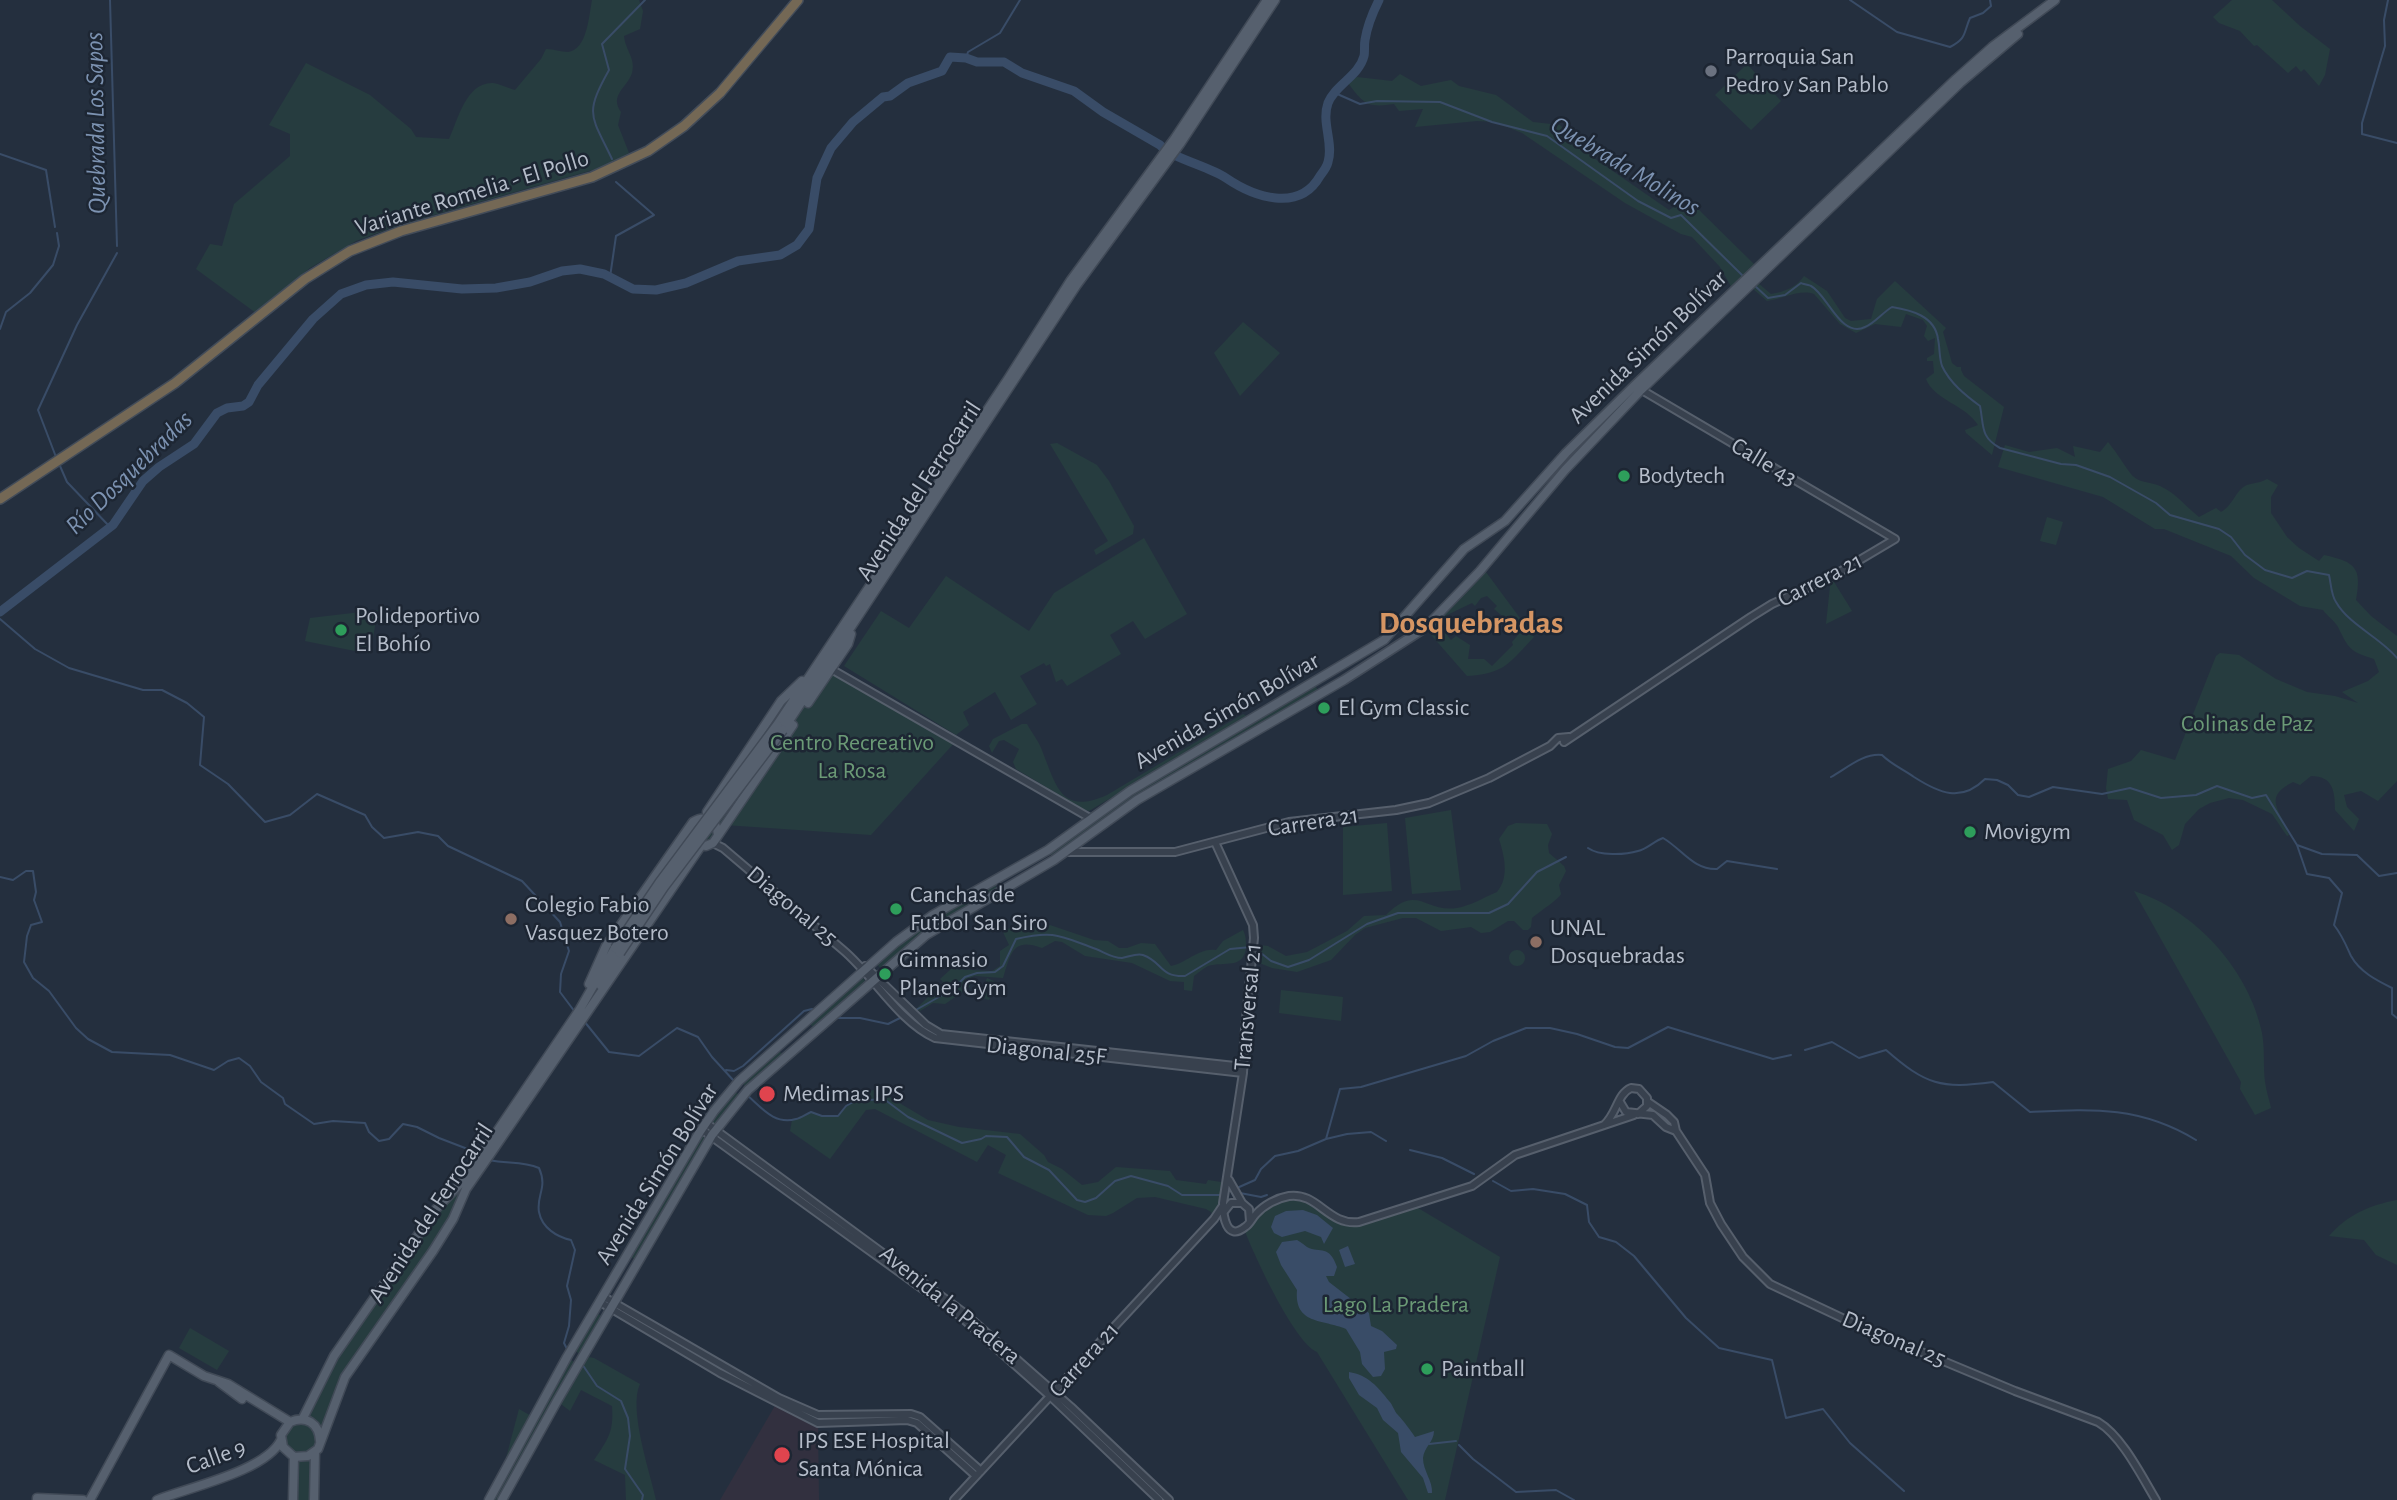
<!DOCTYPE html>
<html>
<head>
<meta charset="utf-8">
<style>
  body { margin:0 }
  canvas { display:block; background:#242f3e }
</style>
</head>
<body>
<canvas width="2397" height="1500"></canvas>
<script>
const c = document.querySelector('canvas').getContext('2d');
c.lineJoin = 'round';
function fillPath(path, color) { c.fillStyle = color; c.fill(path, 'evenodd'); }
function stroke(path, color, width, dash) { c.strokeStyle = color; c.lineWidth = width; c.lineCap = dash ? 'butt' : 'round'; c.setLineDash(dash || []); c.stroke(path); }
function write(font, color, halo, rows, align = 'center') {
  c.font = font + ' "Alegreya Sans",sans-serif'; c.lineWidth = 5; c.setLineDash([]); c.textBaseline = 'middle'; c.strokeStyle = halo; c.fillStyle = color; for (const [text, x, y, turn = 0] of rows) {
    c.save(); c.translate(x, y); c.rotate((+turn || 0) * Math.PI / 180); c.textAlign = isNaN(turn) ? turn : align; if (halo) c.strokeText(text, 0, 0); c.fillText(text, 0, 0); c.restore();
  }
}
fillPath(new Path2D(`
  M776 1404 818 1423 819 1500H720Z`), '#32303f');
fillPath(new Path2D(`
  M592 0H639L643 11 640 29 624 36C625 50 636 58 632 73 627 88 609 95 621 112L618 125 629 153 600 168 402 224 356 241 310 268 256 313 196 269 210 244 222 246 234 204 290 156V134L269 125 306 63 370 95 411 129 416 137 449 139C458 120 466 82 493 83 500 84 508 88 515 90L541 59 546 49C554 49 560 52 568 52 587 50 589 16 592 0Z
  M2232 0H2272L2300 26 2330 49 2325 75 2319 86 2304 69 2301 72 2296 66 2288 73 2257 45 2254 46 2240 31 2219 23 2213 17Z
  M1747 64 1781 101 1751 130 1715 95Z
  M1400 74 1421 86 1451 80 1459 86 1496 95 1533 122 1560 125 1591 156 1669 210 1679 204 1685 209 1695 206 1755 265 1733 290 1720 267 1692 237 1681 234 1625 203 1522 133 1495 122 1477 121 1415 127 1423 109 1399 111 1394 104C1367 108 1364 104 1348 83L1357 77 1392 81Z
  M1804 276 1827 291 1845 318 1851 321 1871 319 1877 299 1895 281 1946 328 1943 332 1952 363 1957 367H1961V370L1964 376 2004 407 1992 455 1966 433 1965 430 1978 425C1966 405 1934 400 1926 379L1934 373 1933 361H1927V358L1934 354 1935 338 1928 341 1924 336 1927 326 1923 320 1906 314 1901 327 1875 324 1856 333 1840 324 1814 294C1799 289 1783 299 1767 301L1752 288 1758 283 1771 294C1784 292 1797 287 1804 276Z
  M1243 322 1280 353 1240 396 1214 353Z
  M2108 442C2116 451 2128 472 2134 477 2141 483 2151 482 2160 486 2176 493 2185 506 2199 517L2216 508 2221 512C2231 506 2233 498 2240 490 2248 481 2258 485 2267 479L2278 485 2271 497V513L2287 537 2299 548 2319 561 2324 555C2356 562 2362 568 2356 600L2371 616 2397 636V781L2378 801 2361 791 2344 795 2347 807 2359 819 2354 831 2335 810C2335 791 2333 776 2311 776L2300 785 2293 782C2261 798 2282 811 2289 835L2287 836 2272 814 2243 800 2229 798 2210 803 2199 809 2185 824 2179 845 2172 850 2163 835 2134 820 2127 800 2108 799 2106 788 2108 769 2131 761 2141 750 2175 760 2216 656 2220 653 2239 655 2276 679 2307 692 2335 696 2358 703 2342 692 2368 681 2379 672 2374 659C2349 651 2349 649 2338 627 2335 621 2327 616 2323 610L2300 606 2254 578 2231 556 2164 529H2155L2103 497 1998 467 2005 445 2029 452 2057 448 2075 457 2073 446 2100 452Z
  M1057 443 1097 465 1109 481 1134 526 1133 534 1096 555 1094 550 1108 541 1050 444Z
  M2047 517 2063 522 2056 545 2040 541Z
  M1144 538 1187 614 1145 639 1133 621 1110 635 1121 654 1067 686 1062 679 1056 682 1050 664 1046 666 1044 663 1020 676 1037 704 1011 720 995 692 963 712 969 725 956 735 844 666 881 611 909 628 946 576 1029 631 1054 593Z
  M1483 568 1534 637C1510 662 1505 674 1467 676L1425 628ZM1487 596 1497 606 1494 609 1515 627 1514 630 1518 635 1512 642 1513 645 1492 666 1484 659H1468L1470 645 1456 636 1451 640 1438 624 1447 615 1472 603 1475 606 1481 598Z
  M1831 577 1852 611 1826 624Z
  M378 610 370 654 305 641 310 618Z
  M831 669 956 741 871 835 725 825 718 835 701 846 585 1012 583 1011 606 946 692 824 704 818 781 701Z
  M1315 686 1318 690 1135 798 1052 857 1050 853 1132 793Z
  M1243 714 1247 716 1089 811 1083 809 1016 769 1013 762 1019 749 1004 740 999 741 992 753 989 746 993 739 1022 724H1027C1032 733 1040 743 1043 753 1057 788 1062 815 1107 795Z
  M1451 810 1461 890 1412 894 1405 818Z
  M1387 823 1392 891 1343 895V827Z
  M1516 823 1547 824 1552 834 1548 845 1549 853 1564 866 1566 871 1559 885 1561 894C1559 899 1539 912 1532 918L1531 927 1528 930H1523L1514 921H1508L1490 932 1481 933 1471 927 1441 931 1416 918H1403L1365 928 1355 935 1331 960 1297 972 1272 968 1257 962 1256 954 1259 945 1268 946 1286 956 1307 952 1347 931 1364 916 1386 915C1418 883 1424 913 1457 908 1470 906 1485 897 1497 892 1510 877 1504 855 1499 839L1508 826Z
  M995 884 997 889 939 923 880 968 877 964 921 927Z
  M2134 891C2195 910 2249 970 2262 1033 2265 1049 2263 1066 2265 1082 2266 1090 2269 1099 2271 1108L2255 1115 2240 1089 2241 1082Z
  M1020 922 1031 927 1050 925 1094 940 1108 941 1119 948H1127L1141 943 1155 944 1171 966C1187 963 1198 948 1216 950L1223 941 1243 930C1246 936 1246 941 1246 947 1244 970 1224 961 1208 966 1204 968 1198 973 1194 976L1192 991 1184 990V982L1170 981 1132 963 1085 956 1062 942 1055 941 1042 948C1012 937 1011 954 1003 978L974 976 971 978 970 987 945 1004 933 1003 920 1011 916 1009 943 982 940 979 951 969 992 971 1000 966V951L1009 945 1003 932Z
  M1509 958a8 8 0 1 1 16 0a8 8 0 1 1-16 0Z
  M862 977 865 981 813 1027 809 1023Z
  M987 978 996 982 989 1000 980 997Z
  M1281 990 1343 997 1341 1021 1279 1013Z
  M778 1050 782 1054 746 1087 742 1083Z
  M876 1089 928 1120 959 1127 1020 1134 1044 1155 1048 1162 1062 1169 1082 1185 1098 1182 1116 1167 1170 1171 1176 1180 1206 1184 1208 1180 1221 1182 1229 1178 1223 1203 1214 1219 1211 1212 1206 1209 1155 1197 1137 1198 1113 1213 1106 1216 1088 1215 998 1173 1006 1155 988 1145 977 1162 875 1109 866 1110 830 1159 790 1131 792 1120 811 1112 822 1116H838L846 1106 855 1101V1097Z
  M734 1091 739 1095 713 1128 708 1124Z
  M704 1131 709 1134 635 1259 631 1257Z
  M467 1180 453 1219 345 1377 320 1445 314 1500H293L294 1457 288 1453 281 1435 298 1418 322 1377 436 1209Z
  M1298 1195 1347 1223 1415 1204 1418 1208 1500 1257 1445 1500H1408L1317 1352C1294 1342 1254 1255 1244 1229L1267 1205Z
  M2397 1200V1265L2376 1255 2364 1240 2329 1236C2347 1215 2370 1205 2397 1200Z
  M596 1313 603 1317 581 1355 574 1350Z
  M190 1328 229 1351 217 1370 179 1348Z
  M583 1356 594 1358 640 1384C628 1409 650 1472 656 1500H626L625 1475 594 1460C608 1439 614 1432 612 1406L581 1390 570 1411 557 1401Z
  M569 1359 576 1363 499 1500H493Z
  M519 1409 533 1417 502 1473Z`), '#263c3f');
fillPath(new Path2D(`
  M1303 1210 1317 1215 1333 1228 1324 1244 1321 1237 1305 1231 1282 1237 1274 1233 1271 1227 1275 1216 1286 1211Z
  M1297 1240C1301 1242 1304 1245 1307 1247 1321 1254 1329 1244 1337 1267L1334 1276H1326L1329 1282 1369 1313 1371 1326 1382 1331 1397 1345 1396 1349 1384 1352 1385 1369 1381 1376 1373 1377 1362 1364 1360 1352 1346 1329C1323 1319 1294 1325 1297 1290L1281 1265 1276 1252 1282 1242Z
  M1348 1246 1355 1264 1345 1267 1339 1250Z
  M1349 1372C1368 1375 1378 1387 1389 1401 1393 1405 1394 1411 1398 1415 1405 1423 1409 1428 1415 1437L1434 1431C1434 1442 1424 1447 1423 1458 1423 1471 1433 1481 1432 1493H1428L1423 1478 1401 1452 1398 1433 1383 1420 1377 1408 1359 1395 1349 1378Z`), '#394c67');
stroke(new Path2D(`
  M110 0 117 246
  M1850 0 1897 32 1950 47C1967 38 1963 34 1970 18L1983 13 1991 6 1990 0
  M2388 0 2384 20 2385 46 2362 123V134L2397 143
  M966 58 968 52 1000 33 1020 0
  M1335 93 1360 104 1377 101 1440 102 1492 122 1547 136 1638 201 1671 218 1681 215 1744 277
  M0 154 46 170 55 227
  M612 159C591 115 584 115 609 70L602 44 645 0
  M610 277 616 236 654 215 616 182
  M1754 285 1768 298 1785 295 1801 283C1802 284 1810 285 1811 286 1827 294 1841 339 1865 327 1875 323 1882 313 1892 307 1911 310 1935 316 1938 339 1940 348 1939 357 1942 366 1950 383 1965 395 1980 406 1984 426 1980 437 2000 448L2061 464 2076 465 2110 477 2156 503 2170 515 2219 529 2231 537 2245 555 2265 570 2292 578 2307 571 2329 575C2331 583 2331 595 2336 602 2349 625 2381 638 2397 658
  M0 329 6 312 30 293 53 265 59 246 57 233
  M56 457 38 410 77 325 117 253
  M60 466 67 482 110 527
  M0 619 35 649 69 668 143 690H162L187 703 204 717 200 765 228 784 265 822 290 815 317 794 365 815 372 827 384 838 418 832 438 836 448 846 522 881 560 922 569 951 561 974 560 992 575 1012
  M1831 777C1847 768 1863 753 1882 755 1892 765 1903 769 1914 777 1939 793 1961 803 1985 779L1997 780 2008 785 2018 795 2029 797 2053 787 2102 794 2130 788 2161 798 2196 795 2217 786 2252 798 2266 795 2297 845 2322 854 2357 855 2379 876 2397 873
  M2297 845 2307 874 2329 878 2342 893 2334 925C2342 935 2346 945 2351 956 2360 972 2376 980 2392 988V1014L2397 1018
  M1588 848C1599 856 1625 855 1638 851 1647 849 1654 841 1663 838 1682 849 1693 870 1717 869L1727 861 1777 869
  M0 877 13 880 26 871H33L36 892 34 900 42 922 31 925 27 936 24 962 33 978 49 991 76 1028 88 1039 112 1052 170 1055 214 1070 228 1061 239 1058 250 1066 261 1082 283 1098 285 1104 314 1124 333 1121 365 1123 369 1132 379 1141 389 1139 403 1124 417 1127 439 1138 478 1153
  M1256 949 1271 961 1288 967 1309 960 1367 924 1398 913H1489L1508 904 1537 872 1566 857
  M907 1015 953 989 965 977 977 973 995 972 1003 966 1016 939C1055 930 1060 936 1096 949 1104 952 1112 958 1122 958 1129 957 1136 953 1143 955 1163 962 1159 977 1185 976L1230 949 1251 947
  M833 1018H860L888 1024 902 1017
  M584 1021 609 1052 639 1056 677 1028 698 1037 712 1057 734 1081
  M1805 1050 1832 1042 1859 1058 1886 1050C1926 1085 1941 1089 1993 1082L2030 1112C2093 1109 2140 1106 2196 1140
  M726 1070 734 1071 743 1066 804 1011 812 1009 815 1010
  M747 1095C762 1108 774 1125 796 1119 801 1118 806 1114 811 1112L822 1116H838L846 1106 855 1101 884 1099 908 1117 962 1143 981 1139 986 1136 1007 1137 1024 1157 1049 1170 1077 1200 1085 1202 1096 1198 1115 1181 1131 1176 1168 1186 1182 1195H1220
  M1326 1139 1340 1089 1361 1087 1466 1056 1493 1041 1526 1028H1550L1577 1034 1615 1047 1628 1048 1668 1027 1773 1059 1791 1055
  M1410 1150 1442 1158 1474 1174
  M489 1160C507 1164 522 1161 539 1168 548 1188 536 1195 539 1212 542 1228 557 1237 571 1240L575 1250 567 1286 571 1300 569 1326 564 1343 568 1351
  M1493 1181 1511 1191 1533 1189 1565 1194 1587 1205 1589 1222 1599 1237 1616 1242 1634 1256 1686 1318 1719 1348 1772 1360 1786 1418 1823 1409 1850 1443 1904 1491
  M1237 1188 1255 1180 1261 1169 1275 1156 1298 1151 1326 1139 1347 1134 1371 1132 1386 1141
  M1240 1193 1261 1197 1267 1195
  M582 1364 597 1386 621 1401 628 1418 630 1436 625 1469 643 1495 642 1500
  M1429 1444 1456 1441
  M1459 1445 1473 1459 1516 1492 1556 1490 1574 1500`), '#394c67', 2);
stroke(new Path2D(`
  M0 612 113 525 143 481 159 467 194 444 217 413 227 408 243 406 249 402 258 385 313 319 341 294 366 285 393 282 462 289 496 288 530 282 562 271 580 269 604 274 633 289 656 290 686 283 738 261 780 255 797 245 809 229 817 178 831 148 853 122 883 97 890 96 908 83 942 71 950 57 966 58 977 62H1004L1022 73 1074 91 1103 112 1160 145C1171 158 1208 166 1226 178 1254 197 1299 213 1320 176 1323 172 1327 167 1328 162 1334 143 1321 123 1328 103 1335 85 1359 76 1364 56 1365 52 1364 45 1365 40 1367 27 1373 12 1379 0`), '#394c67', 9);
const minor = new Path2D(`
  M831 669 1090 818
  M1564 742 1751 617 1772 604 1831 577 1895 539 1640 389
  M1215 842 1253 925 1254 938 1245 1029 1243 1073 1223 1203C1223 1215 1226 1242 1245 1227 1250 1224 1252 1218 1256 1214 1264 1205 1277 1198 1289 1196 1318 1192 1328 1226 1359 1222L1472 1186 1515 1155 1634 1115
  M713 843 723 848 843 950C873 975 899 1022 935 1038L1243 1073
  M1065 852H1175L1289 822 1396 810 1429 803 1489 778 1550 746 1558 738 1569 737
  M865 966 926 1025 941 1034 1244 1067
  M1620 1102 1626 1112 1653 1115 1666 1127 1676 1131
  M1648 1102 1667 1115 1674 1122 1676 1131 1705 1175 1710 1203 1721 1224 1743 1257 1770 1284 1857 1325 2015 1391 2098 1422C2122 1436 2142 1477 2156 1500
  M706 1123 963 1312 1071 1407 1169 1500
  M1604 1125C1617 1114 1617 1094 1631 1088L1639 1089 1647 1098V1106L1638 1114
  M701 1129 960 1316 1051 1397 1159 1500
  M1229 1180 1242 1203
  M1223 1213 1231 1203H1242L1249 1209 1250 1221
  M604 1297 779 1398 818 1415 911 1414 920 1417 981 1471
  M600 1302 720 1373 818 1423 907 1420 917 1423 976 1476
  M954 1500 1214 1219 1222 1207`);
const major = new Path2D(`
  M808 703 848 644 851 634
  M777 725 1008 379 1071 280 1175 138 1267 0
  M783 730 1076 286 1180 144 1275 0
  M707 812 781 701 802 681
  M690 827 689 835 696 844 706 846 713 843 793 725
  M589 984 606 946 693 822C706 814 717 821 718 835
  M601 986 620 953
  M219 1382 242 1399
  M303 1418 334 1356 436 1209 459 1185 477 1161 580 1009 615 948
  M320 1441C319 1423 306 1415 290 1422L281 1435 283 1447 294 1457 308 1456 318 1449 345 1377 433 1251 453 1219 466 1189 491 1153 701 846
  M37 1500V1498L83 1500
  M90 1500 169 1355 204 1376 228 1384 290 1422
  M157 1500C190 1487 266 1471 281 1440
  M293 1500 294 1457
  M314 1500 315 1452
  M489 1500 567 1357 699 1133 714 1111 739 1081 896 942 933 915 1048 850 1130 791 1384 640 1464 549 1505 521 1566 453 1635 385 1956 79 1992 47 2055 0
  M502 1500 557 1401 712 1135 748 1090 926 935 1054 860 1137 800 1344 680 1425 628 1480 571 1565 470 1641 390 1960 83 2018 34`);
const highway = new Path2D(`
  M0 499 175 383 305 279 350 251 401 231 592 177 648 151 684 126 720 93 798 0`);
stroke(minor, '#565f6c', 10);
stroke(major, '#414a57', 11);
stroke(highway, '#434c59', 12);
stroke(minor, '#38414e', 6);
stroke(major, '#56606e', 8);
stroke(highway, '#746855', 9);
const majorBridge = new Path2D(`
  M615 948 659 883 777 725
  M620 953 664 887 783 730`);
stroke(majorBridge, '#414a57', 11, []);
stroke(majorBridge, '#56606e', 8);
for (const [x, y, r, color] of [
  [1711,71,7,"#6b7280"],
  [1624,476,7,"#2e9e5b"],
  [341,630,7,"#2e9e5b"],
  [1324,708,7,"#2e9e5b"],
  [1970,832,7,"#2e9e5b"],
  [896,909,7,"#2e9e5b"],
  [511,919,7,"#8d6e63"],
  [1536,942,7,"#8d6e63"],
  [885,974,7,"#2e9e5b"],
  [767,1094,9,"#e0444e"],
  [1427,1369,7,"#2e9e5b"],
  [782,1455,9,"#e0444e"]
]) { const dot = new Path2D(); dot.arc(x, y, r, 0, 2 * Math.PI); c.fillStyle = color; c.fill(dot); stroke(dot, '#1d2633', 2.5); }
write('24px', '#b4bcc9', '#1d2633', [
  ["Parroquia San",1725,57],
  ["Pedro y San Pablo",1725,85],
  ["Bodytech",1638,476],
  ["Polideportivo",355,616],
  ["El Bohío",355,644],
  ["El Gym Classic",1338,708],
  ["Movigym",1984,832],
  ["Canchas de",910,895],
  ["Futbol San Siro",910,923],
  ["Colegio Fabio",525,905],
  ["Vasquez Botero",525,933],
  ["UNAL",1550,928],
  ["Dosquebradas",1550,956],
  ["Gimnasio",899,960],
  ["Planet Gym",899,988],
  ["Medimas IPS",783,1094],
  ["Paintball",1441,1369],
  ["IPS ESE Hospital",798,1441],
  ["Santa Mónica",798,1469]
], 'left');
write('24px', '#b4bcc9', '#1d2633', [
  ["Variante Romelia - El Pollo",472,193,-17],
  ["Avenida Simón Bolívar",1648,347,-44],
  ["Calle 43",1764,462,31],
  ["Avenida del Ferrocarril",919,491,-57],
  ["Carrera 21",1820,580,-27],
  ["Avenida Simón Bolívar",1227,711,-30],
  ["Carrera 21",1313,822,-9],
  ["Diagonal 25",792,906,40],
  ["Transversal 21",1248,1007,-85],
  ["Diagonal 25F",1046,1051,6],
  ["Avenida Simón Bolívar",657,1174,-58],
  ["Avenida del Ferrocarril",431,1213,-57],
  ["Avenida la Pradera",950,1305,39],
  ["Diagonal 25",1894,1339,23],
  ["Carrera 21",1084,1360,-48],
  ["Calle 9",216,1457,-20]
]);
write('24px', '#6b9a76', '#1d2633', [
  ["Colinas de Paz",2247,724],
  ["Centro Recreativo",852,743],
  ["La Rosa",852,771],
  ["Lago La Pradera",1396,1305]
]);
write('italic 26px', '#7c92b1', '#1d2633', [
  ["Quebrada Los Sapos",96,123,-91],
  ["Quebrada Molinos",1625,166,31],
  ["Río Dosquebradas",129,473,-44]
]);
write('bold 32px', '#d59563', '#1d2633', [
  ["Dosquebradas",1471,623]
]);
</script>
</body>
</html>
